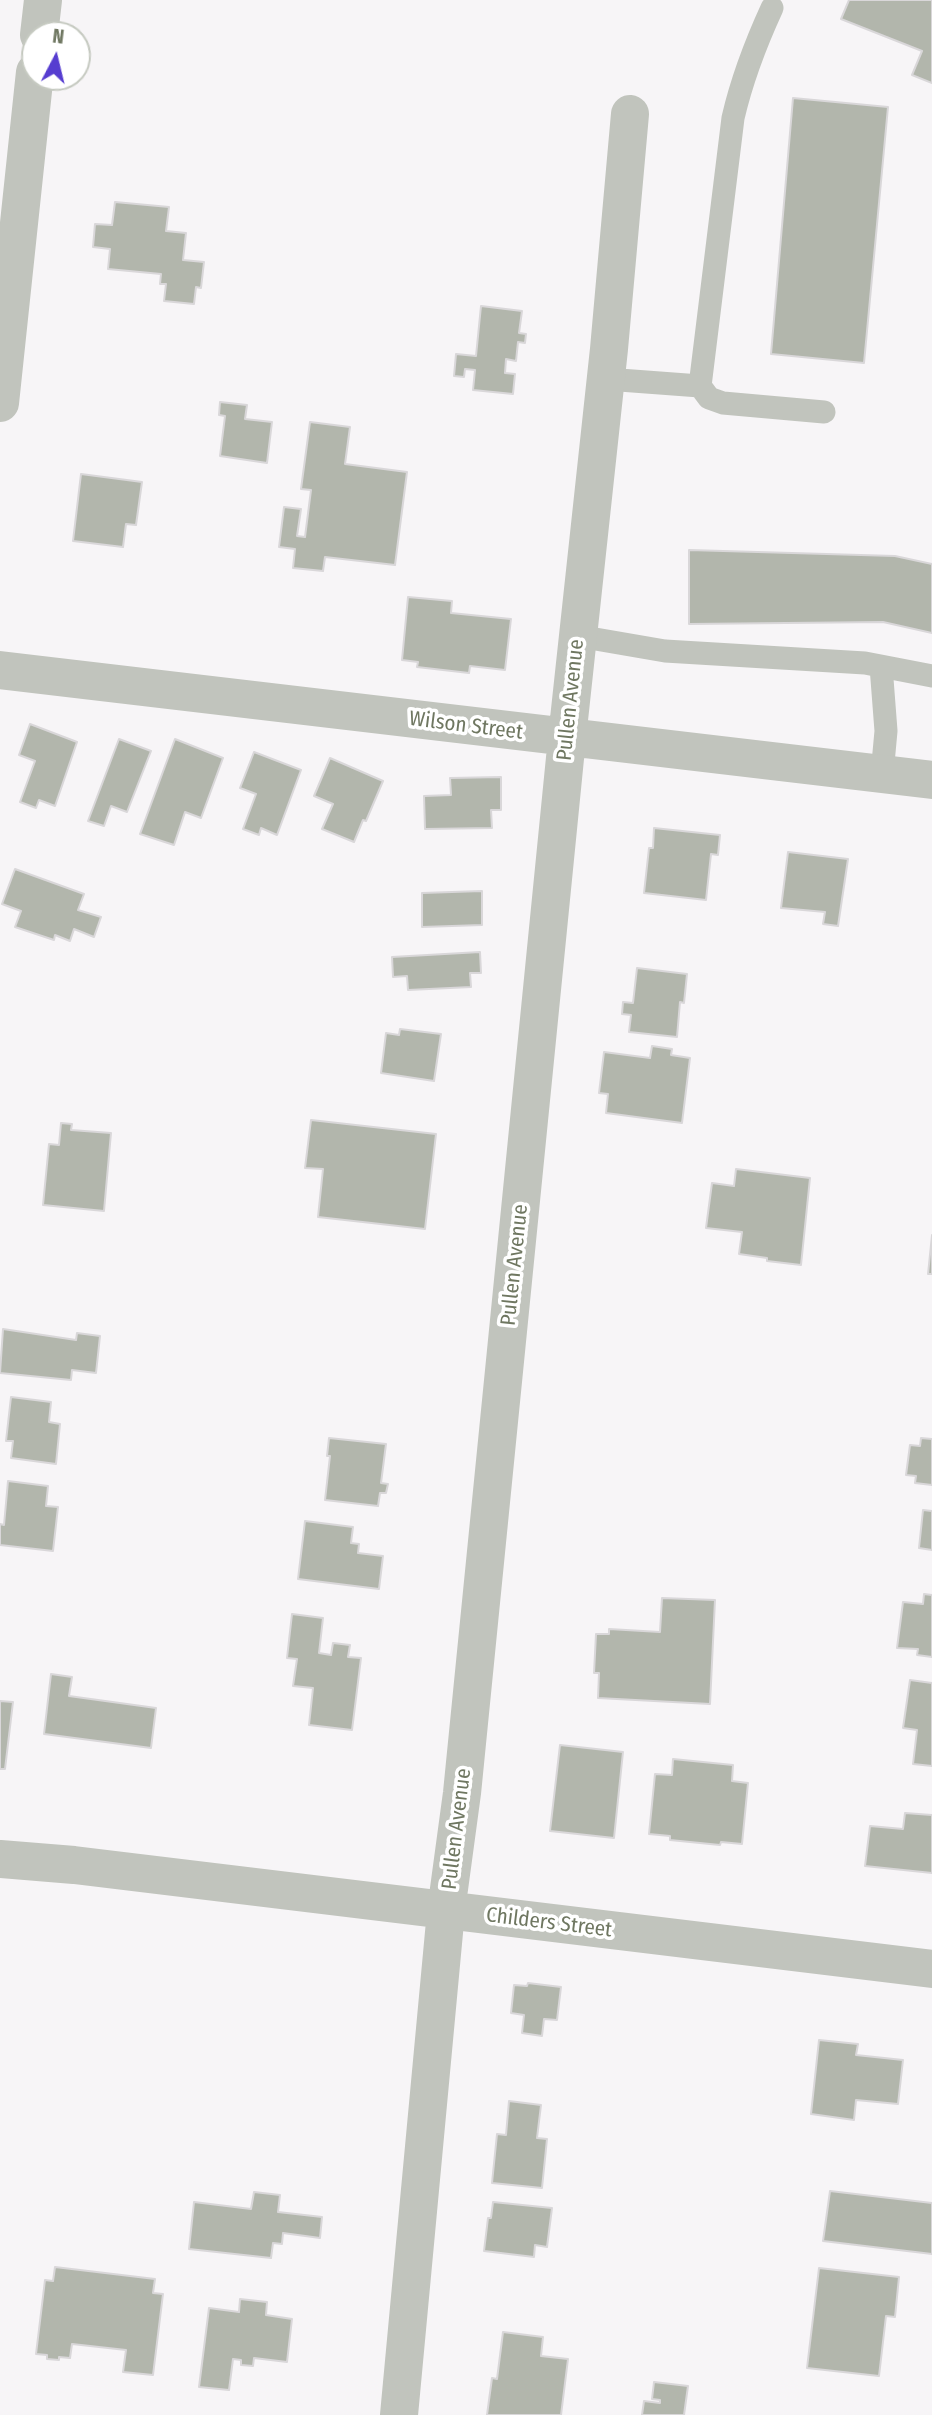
<!DOCTYPE html>
<html>
<head>
<meta charset="utf-8">
<style>
  body { margin:0 }
  #map { position:relative; width:932px; height:2415px; overflow:hidden; background:#f7f5f7; font-family:"Fira Sans Condensed",sans-serif }
  canvas { display:block }
  .north { position:absolute; left:21px; top:21px; width:70px; height:70px; box-sizing:border-box; background:#fff; border:2px solid #c5c9c0; border-radius:50%; rotate:7deg; font-size:19px; font-weight:700; line-height:28px; text-align:center; color:#6f7761 }
  .north::after { content:''; display:block; margin:auto; width:24px; height:32px; background:#563dd0; clip-path:polygon(50% 0,100% 100%,50% 72%,0 100%) }
</style>
</head>
<body>
<div id="map">
<canvas width="932" height="2415"></canvas>
<div class="north">N</div>
</div>
<script>
const c = document.querySelector('canvas').getContext('2d');
c.lineJoin = 'round';
function fillPath(path, color) { c.fillStyle = color; c.fill(path, 'evenodd'); }
function stroke(path, color, width, dash) { c.strokeStyle = color; c.lineWidth = width; c.lineCap = dash ? 'butt' : 'round'; c.setLineDash(dash || []); c.stroke(path); }
function write(font, color, halo, rows, align = 'center') {
  c.font = font + ' "Fira Sans Condensed",sans-serif'; c.lineWidth = 7; c.setLineDash([]); c.textBaseline = 'middle'; c.strokeStyle = halo; c.fillStyle = color; for (const [text, x, y, turn = 0] of rows) {
    c.save(); c.translate(x, y); c.rotate((+turn || 0) * Math.PI / 180); c.textAlign = isNaN(turn) ? turn : align; if (halo) c.strokeText(text, 0, 0); c.fillText(text, 0, 0); c.restore();
  }
}
const building = new Path2D(`
  M849 0H932V83L912 75 922 51 841 19Z
  M793 98 888 107 864 363 771 354Z
  M115 202 169 207 166 231 186 233 183 260 204 262 201 288 196 287 194 304 164 301 166 284H160L161 274 108 269 110 249 93 247 95 224 112 225Z
  M481 306 522 311 519 333 526 334 525 343 518 342 516 361 506 359 505 373 515 374 513 394 473 390 475 370 465 369 464 377 454 376 456 354 476 356Z
  M220 402 247 405 245 419 272 422 267 463 220 456 225 416 219 415Z
  M310 422 350 427 345 464 407 472 395 565 325 557 323 571 293 568 295 549 279 547 284 507 301 509 297 536 305 537 311 490 301 489Z
  M81 474 142 482 136 525 126 524 123 547 73 541Z
  M689 550 895 556 932 564V633L883 622 689 624Z
  M408 597 452 601 451 613 511 619 505 670 470 666 469 673 417 667 418 662 402 660Z
  M30 724 77 742 55 806 39 800 36 808 20 802 35 761 19 755Z
  M119 739 151 751 127 812 111 806 104 826 88 821Z
  M175 739 223 758 201 818 185 812 174 845 140 834Z
  M254 752 301 770 277 835 261 828 259 835 243 829 256 794 240 788Z
  M330 758 383 781 366 821 363 820 354 842 322 829 333 804 314 796Z
  M501 777V810H491L492 828 425 829 424 796 451 795 450 778Z
  M654 828 720 835 718 855 711 854 706 900 644 893 649 848H653Z
  M788 852 848 859 838 926 823 924 825 912 781 908Z
  M15 869 84 894 78 910 101 917 94 937 74 929 70 941 55 935 54 940 15 927 21 911 2 904Z
  M482 891V925L422 927V893Z
  M480 952 481 973H470L471 987 408 990 407 976 393 977 392 957Z
  M637 968 687 974 684 1003 680 1002 677 1037 629 1032 631 1015 622 1014 623 1002 633 1003Z
  M400 1029 441 1034 434 1081 381 1073 386 1033 399 1035Z
  M652 1046 672 1049 671 1055 690 1058 682 1123 606 1113 608 1094 599 1093 604 1052 650 1058Z
  M311 1120 436 1134 425 1229 318 1217 323 1169 305 1168Z
  M61 1123 72 1124 71 1130 111 1133 104 1211 43 1205 49 1144 59 1145Z
  M736 1169 810 1178 801 1265 767 1261V1258L739 1254 742 1232 706 1228 712 1183 734 1186Z
  M932 1235V1274H928Z
  M3 1329 76 1340 77 1333 100 1336 96 1373 72 1370 71 1380 0 1373Z
  M11 1397 51 1402 49 1422 60 1424 56 1464 11 1458 13 1441H6Z
  M329 1438 386 1444 381 1483 388 1484 386 1493H380L378 1506 325 1500 330 1456H327Z
  M921 1438 932 1439V1485L915 1483 916 1476 906 1475 910 1445 920 1446Z
  M8 1481 48 1486 46 1506 58 1507 53 1551 0 1545V1524L4 1525Z
  M923 1510 932 1511V1550L919 1548Z
  M305 1521 353 1527 351 1543 359 1544 358 1553 383 1556 379 1589 298 1579Z
  M924 1594 932 1595V1657L917 1655 918 1649 897 1648 903 1602 923 1604Z
  M662 1598 715 1600 710 1704 598 1698 599 1673H594L596 1634H609V1629L660 1632Z
  M292 1614 323 1618 319 1653 331 1655 333 1643 350 1645 348 1657 361 1658 352 1730 309 1725 313 1688 293 1686 297 1659 287 1658Z
  M51 1674 72 1677 69 1696 156 1708 151 1748 44 1734Z
  M910 1680 932 1683V1766L913 1764 917 1730 903 1728Z
  M0 1701 13 1702 5 1769H0Z
  M560 1745 623 1752 614 1838 550 1831Z
  M673 1759 733 1765 732 1781 748 1783 742 1844 721 1842 720 1845 670 1840V1836L649 1834 655 1774 672 1775Z
  M905 1813 932 1815V1873L865 1866 870 1826 903 1829Z
  M528 1983 561 1987 557 2020 544 2019 542 2036 522 2033 524 2015 511 2013 514 1985 527 1986Z
  M819 2040 858 2044 856 2055 903 2060 898 2104 856 2100 854 2120 811 2114Z
  M509 2101 541 2105 537 2138 547 2139 542 2188 492 2183 497 2134 506 2135Z
  M830 2191 932 2203V2254L823 2241Z
  M254 2192 280 2195 278 2212 322 2217 320 2238 283 2233 282 2244 273 2243 271 2258 189 2249 194 2202 251 2209Z
  M493 2202 552 2208 547 2247 535 2245 534 2257 484 2251 488 2218H491Z
  M55 2267 155 2279 153 2293 163 2294 153 2375 123 2372 126 2350 72 2344 70 2358 59 2357V2360L47 2359V2355L36 2354 45 2280 53 2281Z
  M819 2268 899 2277 895 2317 886 2316 879 2376 807 2368Z
  M240 2299 267 2302 266 2315 292 2319 287 2362 254 2358 253 2366 241 2365V2360L233 2359 229 2390 199 2387 209 2308 239 2312Z
  M503 2332 543 2337 541 2356 568 2359 561 2415H487L492 2378 497 2379Z
  M654 2382 688 2386 684 2415H642L644 2401 660 2403V2400L652 2399Z`);
fillPath(building, '#b2b6ac');
stroke(building, '#d9d7d9', 2);
stroke(new Path2D(`
  M606 379 700 386 733 118C742 79 755 45 772 8
  M700 386 709 398 723 403 824 412
  M578 636 665 651 865 663 932 676
  M881 666 886 731 882 774`), '#c1c4bd', 23);
stroke(new Path2D(`
  M39 35 43 0
  M0 403 35 72
  M0 670 932 780
  M0 1859 74 1865 932 1969
  M399 2415 446 1911 462 1793 567 738 609 349 630 114`), '#c1c4bd', 38);
write('21px', '#6f7761', '#fff', [
  ["Pullen Avenue",571,700,-84],
  ["Wilson Street",466,726,7],
  ["Pullen Avenue",515,1265,-84],
  ["Pullen Avenue",457,1829,-83],
  ["Childers Street",549,1923,7]
]);
</script>
</body>
</html>
